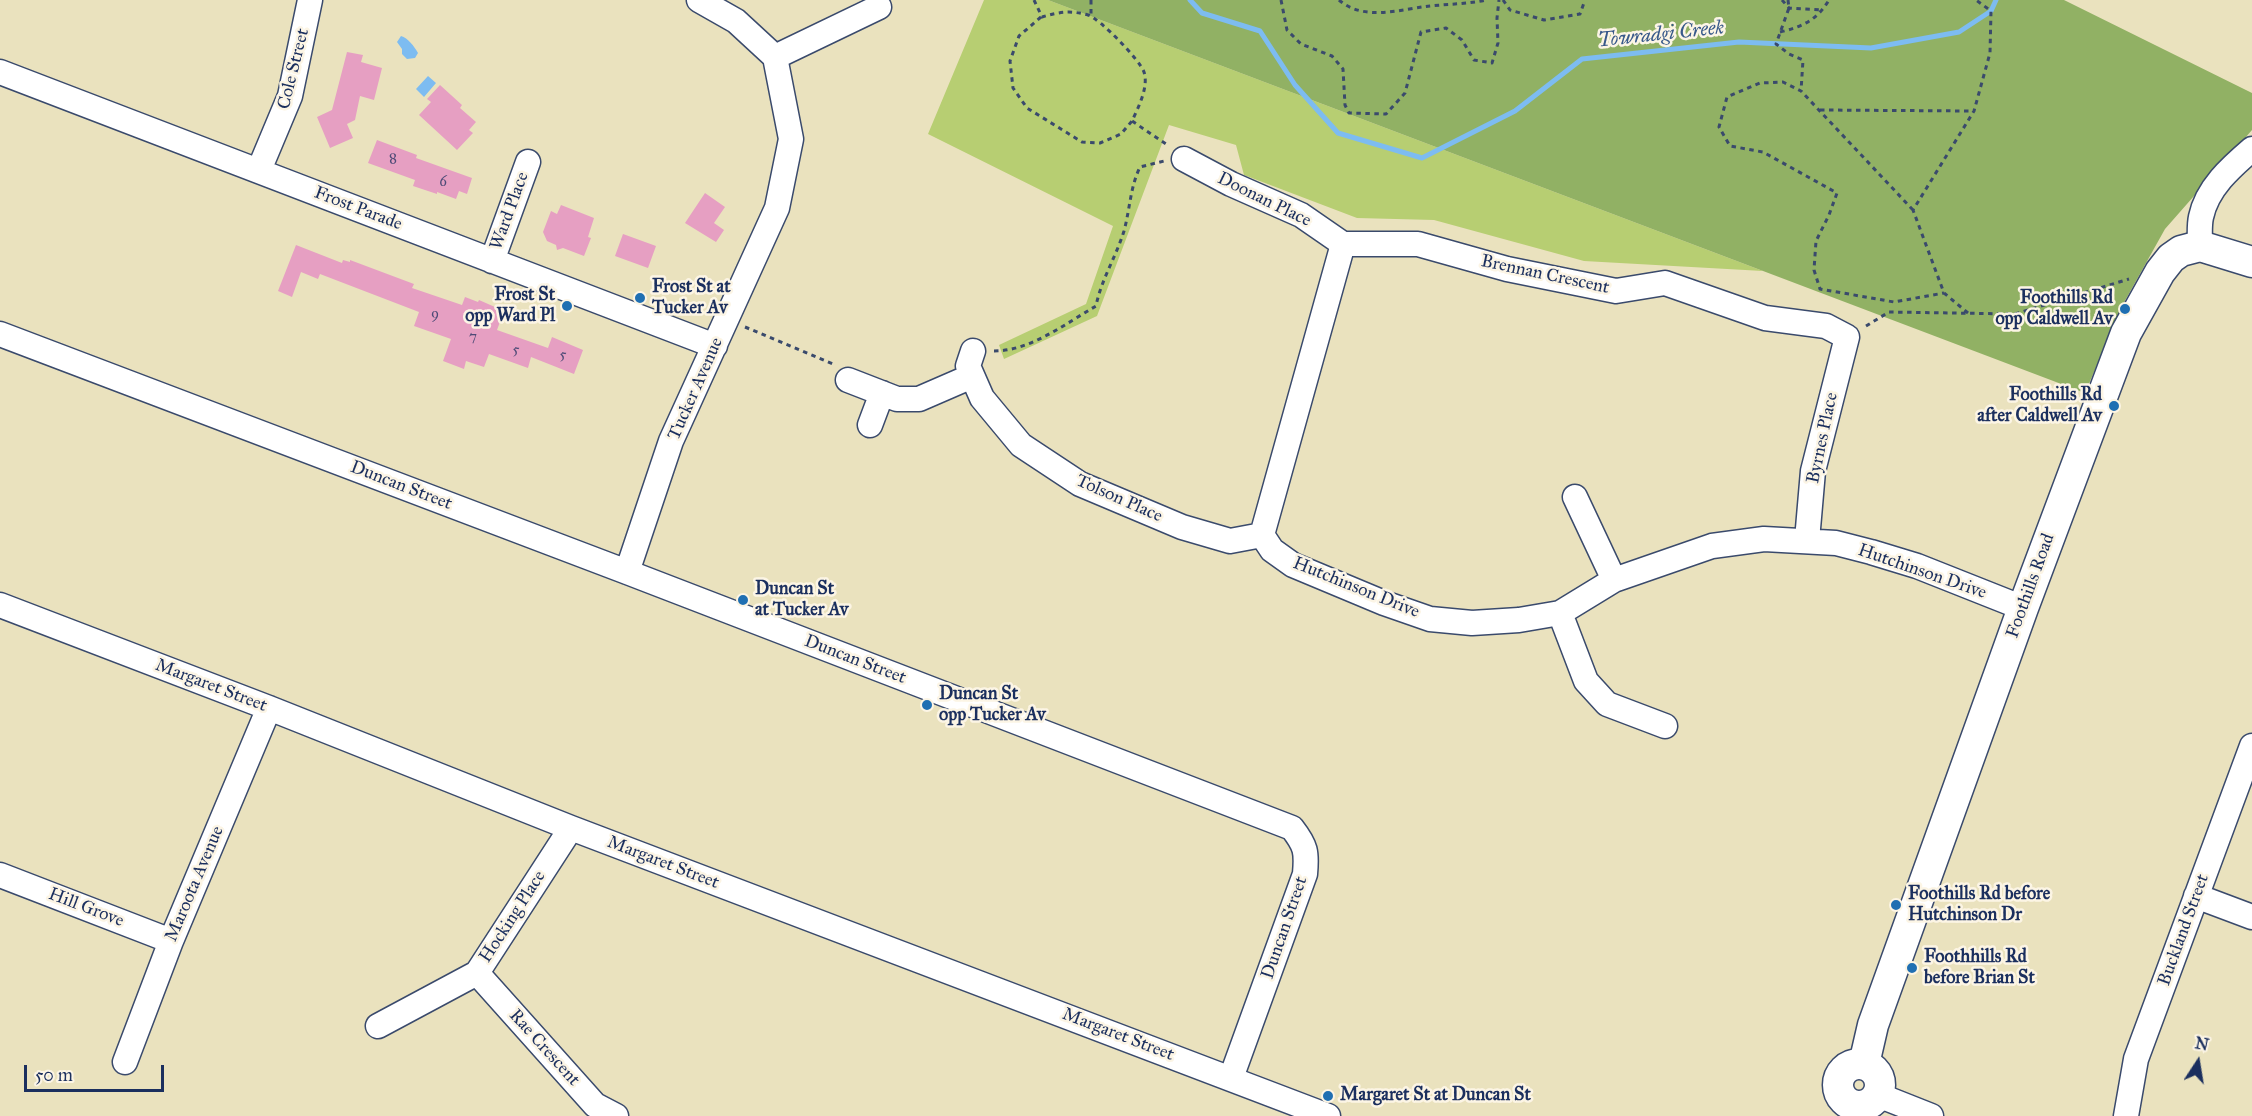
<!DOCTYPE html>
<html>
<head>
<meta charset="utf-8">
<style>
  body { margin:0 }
  #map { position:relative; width:2252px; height:1116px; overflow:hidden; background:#eae2be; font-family:"IM FELL Great Primer",serif }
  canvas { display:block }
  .north { position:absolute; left:2168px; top:1032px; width:60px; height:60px; -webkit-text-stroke:4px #fcf5e5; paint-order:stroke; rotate:12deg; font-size:16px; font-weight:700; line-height:24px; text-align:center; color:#1b2f5e }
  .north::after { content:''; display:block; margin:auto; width:21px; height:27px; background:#1b2f5e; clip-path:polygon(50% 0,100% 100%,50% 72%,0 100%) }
  .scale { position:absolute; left:24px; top:1065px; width:140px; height:27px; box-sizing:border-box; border:3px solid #1b2f5e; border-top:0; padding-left:8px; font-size:18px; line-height:21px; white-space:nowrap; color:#1b2f5e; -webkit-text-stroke:4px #fcf5e5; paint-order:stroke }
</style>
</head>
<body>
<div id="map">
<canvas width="2252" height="1116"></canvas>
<div class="north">N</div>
<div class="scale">50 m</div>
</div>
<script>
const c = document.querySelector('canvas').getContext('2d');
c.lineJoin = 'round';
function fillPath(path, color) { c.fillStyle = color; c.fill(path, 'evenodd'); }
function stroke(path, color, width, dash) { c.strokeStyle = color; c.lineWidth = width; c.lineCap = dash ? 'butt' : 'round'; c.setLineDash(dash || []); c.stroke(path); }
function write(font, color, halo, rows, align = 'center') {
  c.font = font + ' "IM FELL Great Primer",serif'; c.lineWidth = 5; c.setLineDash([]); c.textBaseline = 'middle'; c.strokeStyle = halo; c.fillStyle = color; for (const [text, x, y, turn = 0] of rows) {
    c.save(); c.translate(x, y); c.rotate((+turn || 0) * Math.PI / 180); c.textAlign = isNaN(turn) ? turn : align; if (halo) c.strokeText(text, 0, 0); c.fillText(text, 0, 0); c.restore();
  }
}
fillPath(new Path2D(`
  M984 0H1048L1763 271 1584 261 1434 220 1357 218 1244 175 1236 145 1169 125 1097 316 1004 359 999 345 1086 304 1113 226 928 134Z`), '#b7ce72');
fillPath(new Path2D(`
  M1048 0H2064L2252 93V130L2165 229 2122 306 2085 393Z`), '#91b164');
fillPath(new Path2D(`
  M401 36C408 38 414 46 418 53L415 58 407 59 402 54V49L397 42Z
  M428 76 436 83 424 97 416 89Z`), '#7dbcf1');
stroke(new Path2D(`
  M1190 0 1202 13 1260 31 1295 85 1338 133 1422 158 1515 111 1582 59 1739 42 1871 48 1959 32 1991 11 1996 0`), '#7dbcf1', 5);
fillPath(new Path2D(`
  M347 52 363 55 361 62 382 68 374 100 360 96 355 120 347 124 353 138 330 148 317 117 332 110Z
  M440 85 462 105 460 108 476 122 469 130 473 133 457 150 419 115 431 102 427 99Z
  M377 140 417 155 416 158 472 178 467 194 459 191 456 199 437 192V194L413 186 415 180 368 163Z
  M705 193 725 207 714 223 724 230 716 242 685 223Z
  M561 205 594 218 588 237 591 238 584 256 563 248 557 250 556 245 547 241 543 232 551 211 557 214Z
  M623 234 656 246 648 268 615 256Z
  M296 245 342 263 343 260 350 262V260L414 284 412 288 462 305 465 297 478 302 479 300 504 311 497 330 548 348 552 337 583 350 574 374 531 357 528 368 489 354 484 367 466 361 464 369 443 361 451 339 414 326 419 312 320 274 318 279 301 272 292 297 278 291Z`), '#e69fc2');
const minor = new Path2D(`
  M775 57 879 7
  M0 72 715 346
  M1184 159 1231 184 1301 215 1343 244
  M259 170 290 96 310 0
  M1343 244 1262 535 1272 550 1293 565 1384 603 1430 619 1472 623 1519 620 1560 613 1614 580 1712 546 1764 539 1836 543 1871 552 1917 566 2023 608
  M1343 244H1418L1507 269 1616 291 1665 283 1765 318 1826 326 1847 337 1813 471 1807 540
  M2200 246C2200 237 2199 226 2201 217 2207 188 2231 167 2252 149
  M492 261 528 162
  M0 334 627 572 1292 828C1306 846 1307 852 1305 874L1231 1078
  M973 351 968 366 982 398 1021 445 1080 484 1182 527 1230 541 1262 535
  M848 380 897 399H919L972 376
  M870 425 882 393
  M1575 497 1614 580
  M627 572 671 441 777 208 791 139 775 57 736 21 699 0
  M0 605 269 708 571 828 1328 1116
  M1560 613 1586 681 1607 704 1665 726
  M0 875 171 941
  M2196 896 2252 917
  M477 973 595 1105 616 1116
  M378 1026 477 973 571 828
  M125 1062 171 941 269 708
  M1878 1095 1931 1116
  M2126 1116 2136 1059 2252 746`);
const major = new Path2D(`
  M1838 1085a21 21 0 1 1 42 0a21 21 0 1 1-42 0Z
  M1864 1064 1873 1025 2023 608 2126 333 2160 272 2171 258 2181 251 2200 246 2252 262`);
stroke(minor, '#3a4a6c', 27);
stroke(major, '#3a4a6c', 33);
stroke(new Path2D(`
  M1034 0 1042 17C1059 12 1070 10 1088 15 1099 18 1140 60 1144 72 1149 87 1138 108 1132 121L1169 146
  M1091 0V16
  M1281 0 1287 30 1301 44 1332 56 1343 69 1345 105 1349 113 1386 114 1405 93 1421 32 1446 28 1462 40 1474 60 1492 63 1498 43 1497 18 1499 0
  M1339 0C1364 22 1401 9 1430 6 1449 4 1468 4 1486 0
  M1503 0 1510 10 1544 20 1580 14 1585 0
  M1782 0 1789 8 1821 10
  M1788 0 1789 8 1776 44 1789 54 1803 60 1801 91
  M1041 17 1019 36 1010 61 1013 88 1027 108 1082 142 1100 143 1121 134 1132 121
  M1780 32C1802 27 1817 20 1829 0
  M1820 110 1974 111
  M1913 210 1801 91 1783 82 1760 83 1727 97 1719 127 1730 146 1763 152 1837 193 1829 215 1816 241 1814 270 1820 289 1894 302 1944 293
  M1968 313 1944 293 1913 210 1974 111 1990 53 1991 11 1976 0
  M1866 326 1889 312 2015 314 2129 279
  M745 327 833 364
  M994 351C1030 351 1065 324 1096 306 1101 280 1116 257 1124 231 1130 209 1130 188 1140 167L1164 161`), '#3a4a6c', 3, [4.5, 4.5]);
stroke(minor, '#fff', 24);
stroke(major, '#fff', 30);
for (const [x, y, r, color] of [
  [640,298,6,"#1f6fb2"],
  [567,306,6,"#1f6fb2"],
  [2125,309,6,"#1f6fb2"],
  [2114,406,6,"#1f6fb2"],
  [743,600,6,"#1f6fb2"],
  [927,705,6,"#1f6fb2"],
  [1896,905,6,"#1f6fb2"],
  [1912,968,6,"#1f6fb2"],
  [1328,1096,6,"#1f6fb2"]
]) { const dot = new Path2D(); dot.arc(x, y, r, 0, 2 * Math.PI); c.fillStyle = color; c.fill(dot); stroke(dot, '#fcf5e5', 2); }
write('15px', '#4e4b77', null, [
  ["8",393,159],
  ["6",443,182],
  ["9",435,314],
  ["7",473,337],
  ["5",516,350],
  ["5",563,355]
]);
write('18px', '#1b2f5e', '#fcf5e5', [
  ["Cole Street",294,69,-76],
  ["Doonan Place",1264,200,26],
  ["Frost Parade",358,209,21],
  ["Ward Place",510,211,-70],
  ["Brennan Crescent",1545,275,12],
  ["Tucker Avenue",696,389,-66],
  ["Byrnes Place",1823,438,-78],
  ["Duncan Street",401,486,21],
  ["Tolson Place",1119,499,24],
  ["Hutchinson Drive",1922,572,19],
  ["Foothills Road",2031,586,-70],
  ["Hutchinson Drive",1356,588,22],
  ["Duncan Street",855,660,21],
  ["Margaret Street",211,686,21],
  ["Margaret Street",663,863,21],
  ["Maroota Avenue",195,884,-67],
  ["Hill Grove",86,908,21],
  ["Hocking Place",513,917,-57],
  ["Duncan Street",1285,928,-71],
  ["Buckland Street",2184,930,-70],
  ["Margaret Street",1118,1035,21],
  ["Rae Crescent",544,1048,48]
]);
write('bold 18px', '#1b2f5e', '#fcf5e5', [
  ["Frost St at",652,288],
  ["Tucker Av",652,309],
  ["Frost St",555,296,"right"],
  ["opp Ward Pl",555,317,"right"],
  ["Foothills Rd",2113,299,"right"],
  ["opp Caldwell Av",2113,320,"right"],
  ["Foothills Rd",2102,396,"right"],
  ["after Caldwell Av",2102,417,"right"],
  ["Duncan St",755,590],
  ["at Tucker Av",755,611],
  ["Duncan St",939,695],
  ["opp Tucker Av",939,716],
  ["Foothills Rd before",1908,895],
  ["Hutchinson Dr",1908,916],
  ["Foothhills Rd",1924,958],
  ["before Brian St",1924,979],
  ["Margaret St at Duncan St",1340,1096]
], 'left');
write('italic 20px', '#38598a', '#fcf5e5', [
  ["Towradgi Creek",1661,35,-6]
]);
</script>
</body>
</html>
